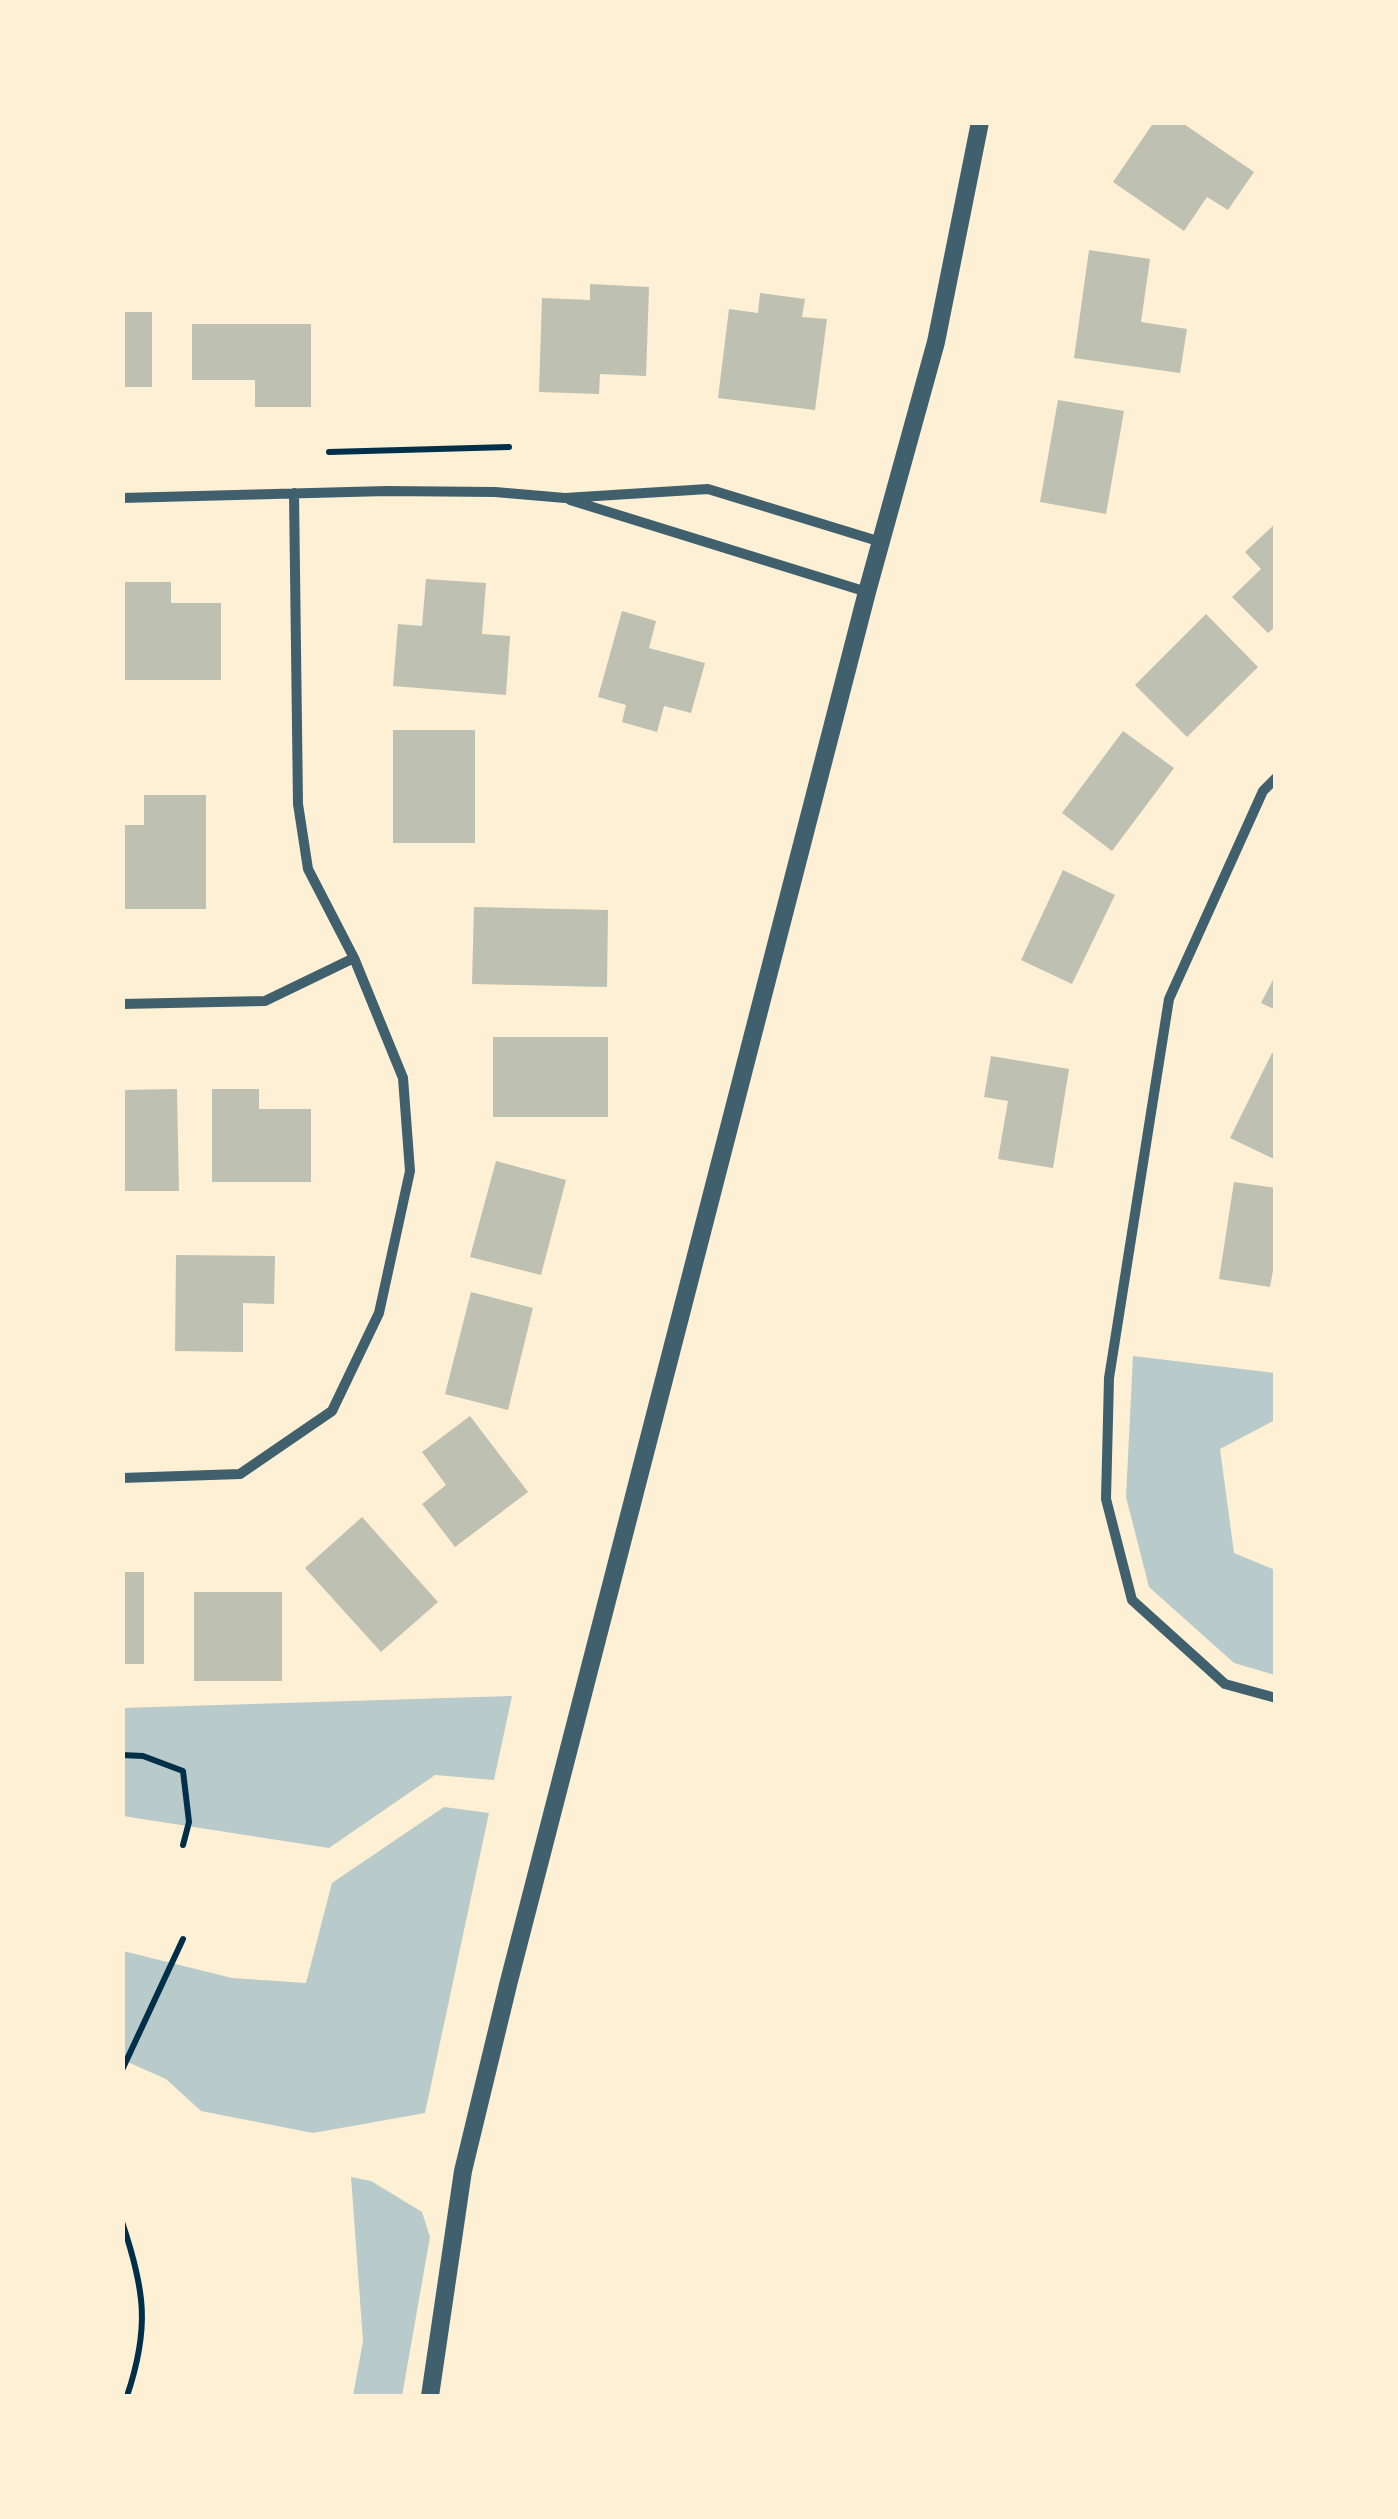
<!DOCTYPE html>
<html>
<head>
<meta charset="utf-8">
<style>
  body { margin:0 }
  #map { position:relative; width:1398px; height:2519px; overflow:hidden; background:#fdf0d5; font-family:Quicksand,sans-serif }
  canvas { display:block }
  .frame { position:absolute; inset:0; border:125px solid #fdf0d5; pointer-events:none }
</style>
</head>
<body>
<div id="map">
<canvas width="1398" height="2519"></canvas>
<div class="frame"></div>
</div>
<script>
const c = document.querySelector('canvas').getContext('2d');
c.lineJoin = 'round';
function fillPath(path, color) { c.fillStyle = color; c.fill(path, 'evenodd'); }
function stroke(path, color, width, dash) { c.strokeStyle = color; c.lineWidth = width; c.lineCap = dash ? 'butt' : 'round'; c.setLineDash(dash || []); c.stroke(path); }
fillPath(new Path2D(`
  M1133 1356 1275 1373V1420L1220 1449 1234 1553 1275 1570V1675L1234 1663 1149 1587 1126 1497Z
  M512 1696 494 1780 435 1775 329 1848 123 1816 122 1708Z
  M444 1807 489 1813 425 2113 313 2133 201 2111 166 2079 123 2060V1951L232 1978 306 1983 332 1883Z
  M351 2177 371 2181 422 2212 430 2237 402 2396H353L363 2341Z`), '#b9caca');
fillPath(new Path2D(`
  M1154 122H1181L1254 172 1228 210 1207 197 1184 231 1113 182Z
  M1089 250 1150 259 1141 322 1187 329 1180 373 1074 358Z
  M590 284 649 287 646 376 600 374 599 394 539 392 542 298 590 300Z
  M760 293 805 299 802 317 827 319 815 410 718 398 729 309 758 313Z
  M122 312H152V387H122Z
  M192 324H311V407H255V380H192Z
  M1058 400 1124 411 1106 514 1040 502Z
  M1276 523V626L1268 633 1232 597 1261 569 1245 552Z
  M426 579 486 583 482 634 510 636 506 695 393 686 398 624 422 626Z
  M122 582H171V603H221V680H122Z
  M622 611 656 621 649 648 705 663 691 713 664 706 657 732 622 722 626 705 598 697Z
  M1206 614 1258 667 1187 737 1135 685Z
  M393 730H475V843H393Z
  M1123 731 1174 768 1112 851 1062 813Z
  M144 795H206V909H122V825H144Z
  M1063 870 1115 895 1072 984 1021 960Z
  M474 907 608 910 607 987 472 984Z
  M1276 974V1010L1261 1003Z
  M493 1037H608V1117H493Z
  M1272 1053 1276 1055V1160L1230 1138Z
  M991 1056 1069 1069 1053 1168 998 1159 1008 1101 984 1097Z
  M177 1089 179 1191H122L125 1090Z
  M212 1089H259V1109H311V1182H212Z
  M496 1161 566 1180 541 1275 470 1257Z
  M1234 1182 1276 1188V1254L1270 1287 1219 1279Z
  M176 1255 275 1256 274 1304 243 1303V1352L175 1351Z
  M471 1292 533 1308 508 1410 445 1394Z
  M470 1416 528 1492 455 1547 422 1504 446 1485 422 1452Z
  M362 1517 438 1602 381 1652 305 1568Z
  M122 1572H144V1664H122Z
  M194 1592H282V1681H194Z`), '#bec0b2');
stroke(new Path2D(`
  M329 452 509 447
  M122 1755 143 1756 183 1771 189 1822 183 1845
  M122 2070 183 1939
  M122 2222C145 2290 150 2328 127 2396`), '#003049', 6);
stroke(new Path2D(`
  M122 498 387 491 495 492 565 498 708 489 881 542
  M570 500 867 592
  M1276 778 1263 791 1169 999 1109 1378 1106 1499 1132 1600 1225 1684 1276 1698
  M122 1004 265 1001 354 958
  M122 1478 240 1474 332 1411 379 1313 410 1171 403 1078 354 958 308 869 298 804 294 493`), '#3f606c', 10);
stroke(new Path2D(`
  M430 2396 463 2171 509 1981 867 592 936 342 980 122`), '#3f606c', 18);
</script>
</body>
</html>
